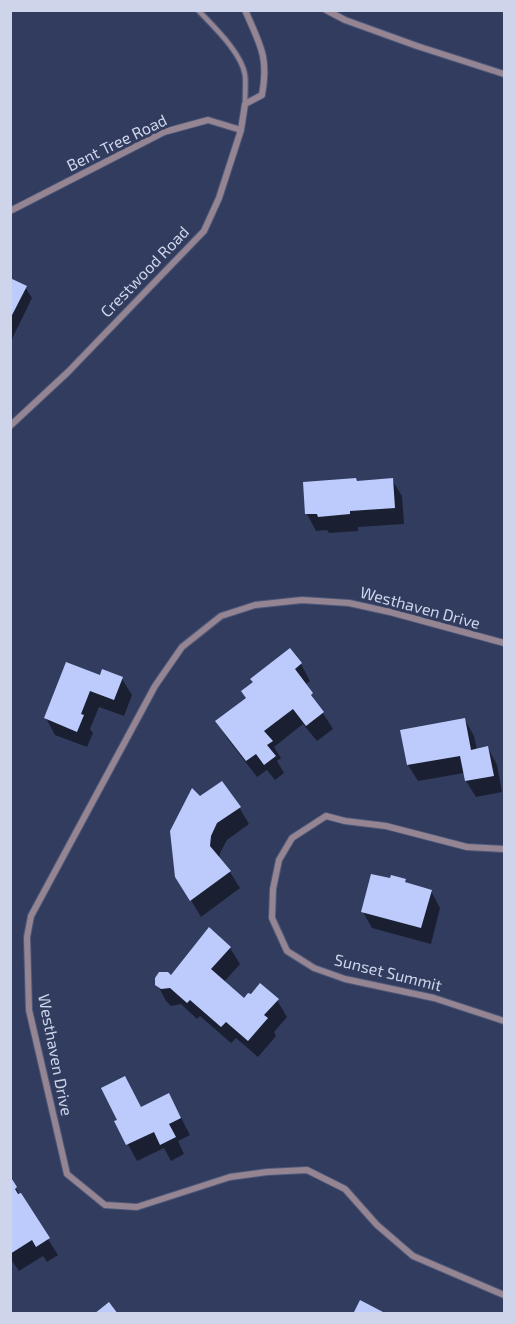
<!DOCTYPE html>
<html>
<head>
<meta charset="utf-8">
<style>
  body { margin:0 }
  #map { position:relative; width:515px; height:1324px; overflow:hidden; background:#323c5f; font-family:"Exo 2",sans-serif }
  canvas { display:block }
  .frame { position:absolute; inset:0; border:12px solid #ced5eb; pointer-events:none }
</style>
</head>
<body>
<div id="map">
<canvas width="515" height="1324"></canvas>
<div class="frame"></div>
</div>
<script>
const c = document.querySelector('canvas').getContext('2d');
c.lineJoin = 'round';
function fillPath(path, color) { c.fillStyle = color; c.fill(path, 'evenodd'); }
function stroke(path, color, width, dash) { c.strokeStyle = color; c.lineWidth = width; c.lineCap = dash ? 'butt' : 'round'; c.setLineDash(dash || []); c.stroke(path); }
function write(font, color, halo, rows, align = 'center') {
  c.font = font + ' "Exo 2",sans-serif'; c.lineWidth = 6; c.setLineDash([]); c.textBaseline = 'middle'; c.strokeStyle = halo; c.fillStyle = color; for (const [text, x, y, turn = 0] of rows) {
    c.save(); c.translate(x, y); c.rotate((+turn || 0) * Math.PI / 180); c.textAlign = isNaN(turn) ? turn : align; if (halo) c.strokeText(text, 0, 0); c.fillText(text, 0, 0); c.restore();
  }
}
fillPath(new Path2D(`
  M10 280 25 287 32 298 10 343Z
  M392 480 402 496 404 524 358 527V531L329 533 327 530 316 531 307 514 357 482Z
  M301 664 310 681 305 685 333 729 317 741 303 724 274 747 281 758 277 761 284 773 275 780 267 770 257 777 227 738 217 722Z
  M101 677 122 679 132 695 124 716 99 707 90 729 93 733 87 747 55 735 46 718Z
  M465 720 474 736 477 750 488 748 497 765 502 792 476 797 466 781 464 773 418 781 408 765 402 731Z
  M200 798 239 807 249 824 227 840 220 853 219 859 230 872 240 888 201 917 177 877Z
  M405 881 407 885 431 891 440 908 431 944 372 928 363 912Z
  M230 948 240 964 224 982 244 1000H277L287 1017 274 1032 276 1036 258 1057 236 1038 231 1043 200 1016 197 1019 181 1004 171 1006 166 1001 157 984Z
  M141 1109 178 1112 190 1135 178 1141 184 1154 171 1161 164 1148 137 1161 116 1122Z
  M10 1179 58 1255 47 1262 43 1256 19 1271 10 1258Z`), '#0007');
fillPath(new Path2D(`
  M10 278 27 286 10 319Z
  M356 478 357 481 393 478 395 508 350 511V514L318 517 317 514H305L303 482Z
  M290 648 302 663 295 669 313 693 311 695 324 712 306 726 293 709 264 731 273 741 267 745 276 756 264 765 256 754 246 761 215 721 246 698 241 691 253 682 250 679Z
  M66 662 100 675 102 669 123 677 114 700 90 691 81 714 84 715 77 732 44 718Z
  M465 718 471 750 488 746 494 776 465 781 460 756 407 765 400 730Z
  M222 781 241 807 217 823 211 836 210 846 231 871 190 901 175 877 170 831 192 788 200 796Z
  M371 874 390 878 391 875 406 879 405 882 432 890 421 928 361 912Z
  M209 927 231 947 211 969 244 998 248 993 251 994 260 983 279 999 264 1015 268 1018 248 1041 226 1022 221 1027 190 1000 187 1003 170 988 161 989 155 985V978L159 972H168L171 975Z
  M125 1076 141 1107 169 1093 181 1118 169 1124 176 1137 160 1145 154 1132 126 1145 114 1121 117 1120 101 1088Z
  M10 1176 17 1187 15 1189 18 1194 21 1193 50 1238 36 1247 32 1240 10 1254Z
  M360 1300 383 1312 382 1314H353Z
  M109 1302 118 1314H94Z`), '#bccbfc');
const lane = new Path2D(`
  M198 10C213 26 242 53 245 75 246 84 245 95 245 104`);
const street = new Path2D(`
  M326 10 345 20 417 46 504 74
  M10 211 164 132 208 120 241 130
  M10 426 68 372 204 231 219 198 241 130 245 104 262 95C269 56 260 45 245 10
  M504 643 390 612 349 603 302 600 255 605 221 616 182 647 155 686 31 916 27 937 29 1010 67 1174 105 1205 137 1207 230 1177 267 1172 307 1170 345 1189 377 1225 413 1256 504 1295
  M504 849 467 847 386 826 345 821 326 816 292 838 279 860 273 889 272 918 287 951 314 968 345 979 434 998 504 1021`);
stroke(lane, '#4e5878', 7);
stroke(street, '#4e5878', 8);
stroke(lane, '#958593', 4.5);
stroke(street, '#958593', 6);
write('16px', '#ced5eb', '#323c5f', [
  ["Bent Tree Road",117,143,-26],
  ["Crestwood Road",145,272,-46],
  ["Westhaven Drive",420,608,15],
  ["Sunset Summit",388,973,14],
  ["Westhaven Drive",55,1055,79]
]);
</script>
</body>
</html>
